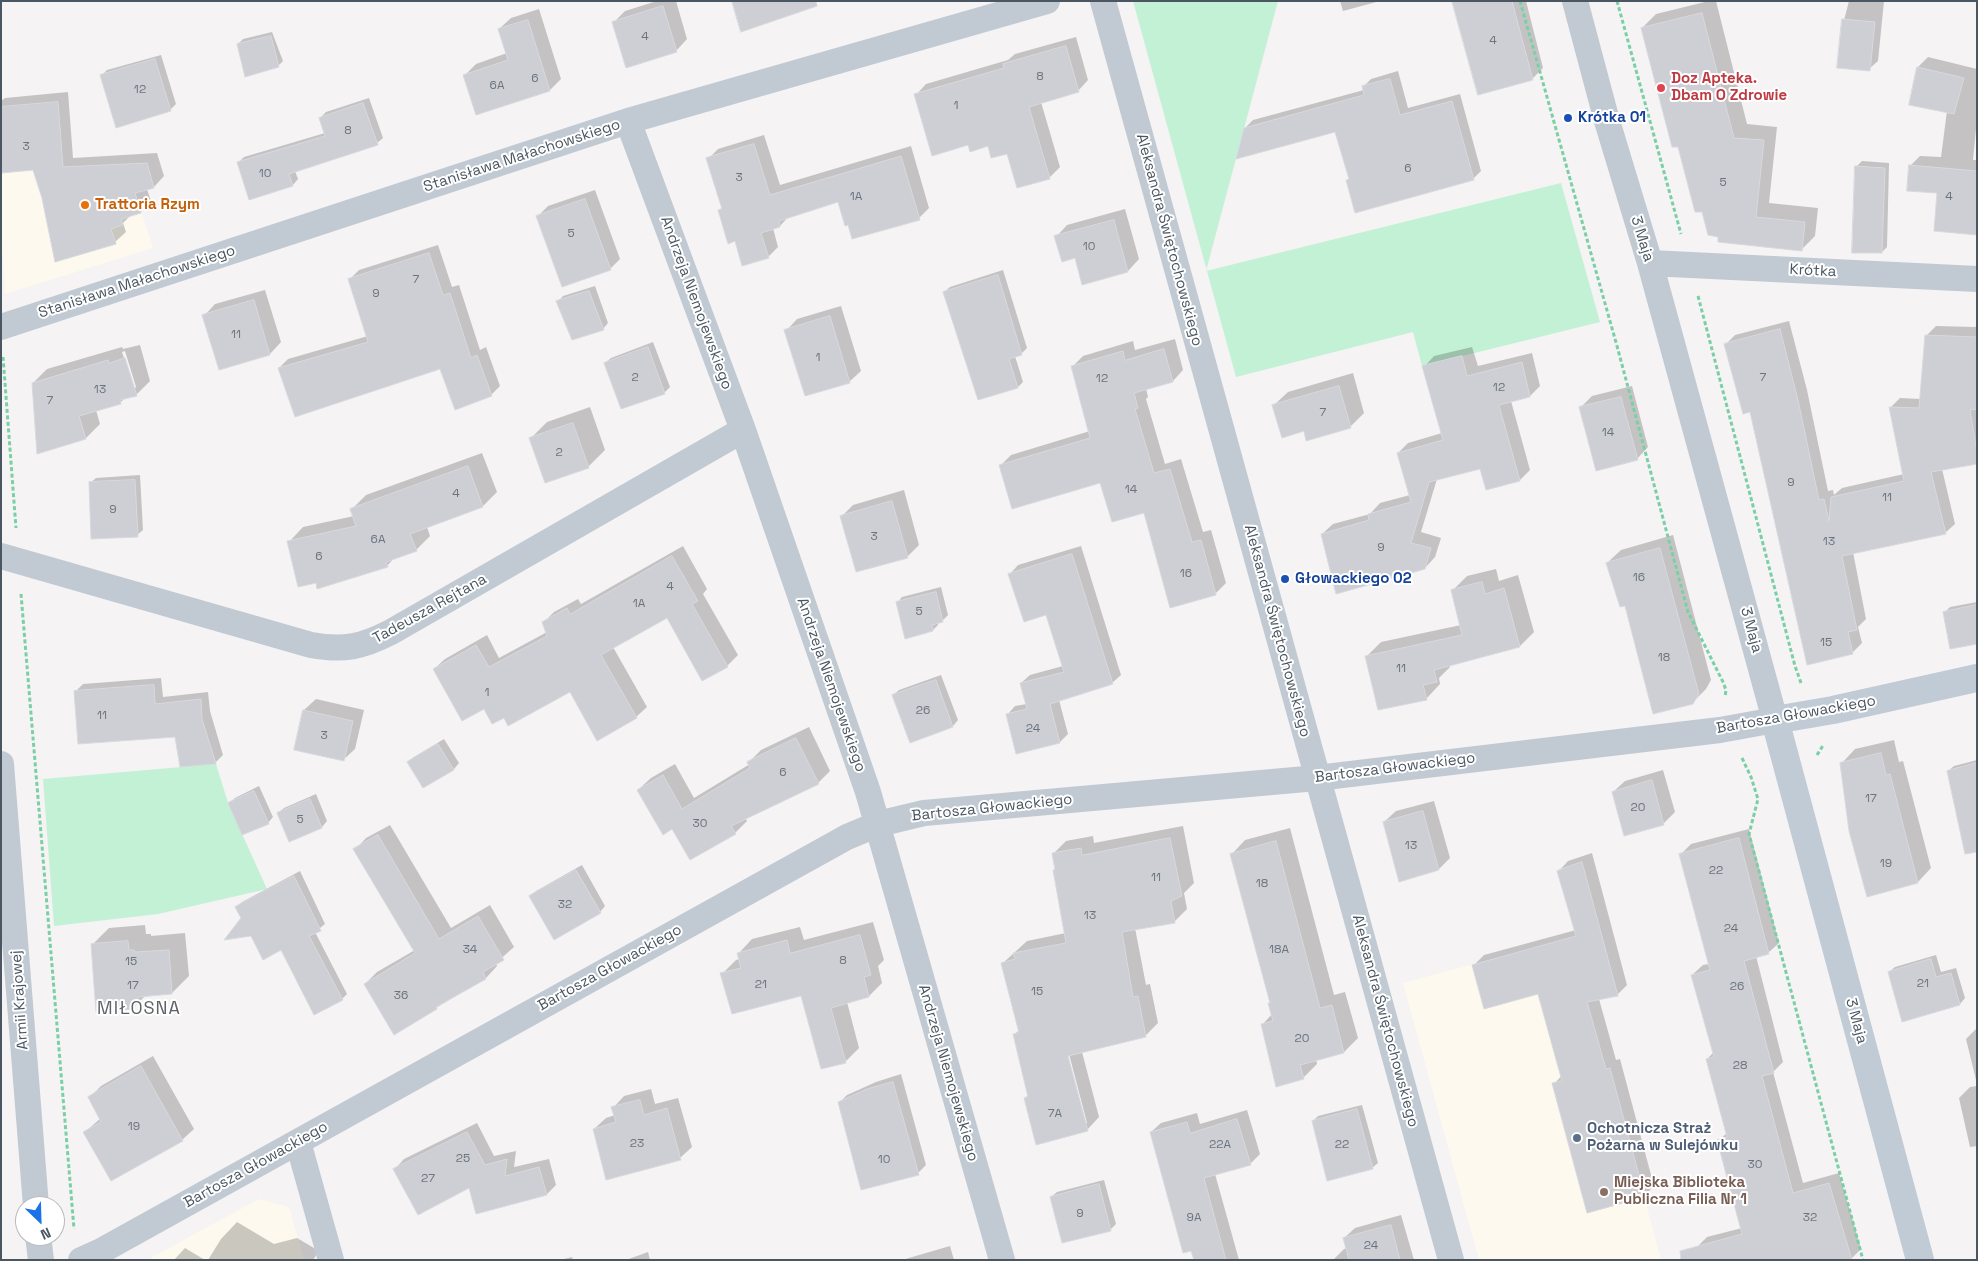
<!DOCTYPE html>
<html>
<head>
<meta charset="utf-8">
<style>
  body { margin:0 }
  #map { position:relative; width:1978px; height:1261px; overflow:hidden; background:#f5f3f3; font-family:"Space Grotesk",sans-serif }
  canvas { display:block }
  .frame { position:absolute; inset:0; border:2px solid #4a5661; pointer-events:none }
  .north { position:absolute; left:15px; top:1196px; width:50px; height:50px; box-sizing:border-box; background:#fff; border:1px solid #b7bbc0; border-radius:50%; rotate:156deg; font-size:14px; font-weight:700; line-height:20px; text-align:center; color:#4a5661 }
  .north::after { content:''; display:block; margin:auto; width:18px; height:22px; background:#1a73e8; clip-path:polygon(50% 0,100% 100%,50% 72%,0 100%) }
</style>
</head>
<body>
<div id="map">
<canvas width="1978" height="1261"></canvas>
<div class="frame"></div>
<div class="north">N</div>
</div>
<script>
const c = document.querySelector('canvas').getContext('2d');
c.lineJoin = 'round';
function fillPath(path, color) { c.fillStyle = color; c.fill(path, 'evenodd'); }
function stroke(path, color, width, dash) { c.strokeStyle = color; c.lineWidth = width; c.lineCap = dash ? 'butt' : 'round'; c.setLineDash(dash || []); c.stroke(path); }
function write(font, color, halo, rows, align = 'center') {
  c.font = font + ' "Space Grotesk",sans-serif'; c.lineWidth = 4; c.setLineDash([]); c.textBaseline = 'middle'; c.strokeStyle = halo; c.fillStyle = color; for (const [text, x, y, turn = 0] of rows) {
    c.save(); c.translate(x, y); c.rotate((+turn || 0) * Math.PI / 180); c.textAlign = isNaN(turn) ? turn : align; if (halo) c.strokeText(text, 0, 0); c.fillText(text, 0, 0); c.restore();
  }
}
fillPath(new Path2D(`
  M126 164 153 248 5 294 1 225V173Z
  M1571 938 1606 1069 1610 1068 1661 1260H1479L1403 983Z
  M259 1199 289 1207 304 1260H147Z`), '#fdf9ef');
fillPath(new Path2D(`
  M1133 1H1278L1206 271 1561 183 1600 322 1422 366 1413 332 1236 377Z
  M216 764 228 803 267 889 158 914 54 926 43 779Z`), '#c3f1d5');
fillPath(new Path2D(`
  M657 1H676L687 39 676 51 614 22 625 11Z
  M1340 1H1380L1343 11Z
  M1453 1H1526L1543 68 1532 79Z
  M1709 1H1716L1747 124 1777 127 1769 203 1818 208 1815 236 1802 249 1719 236 1703 211 1679 145 1642 28 1656 14Z
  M1849 1H1884L1878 61 1869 69 1843 24Z
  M539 9 561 79 550 90 465 75 476 64 507 53 499 29 511 18Z
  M272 32 283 61 278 66 238 44 243 39Z
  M1076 37 1088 80 1078 91 1041 102 1060 167 1049 178 1008 152 989 145 969 144 916 95 926 84 1008 60 1015 54Z
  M161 55 176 104 170 110 101 76 107 70Z
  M1928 57 1977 69V118L1973 160H1977V234L1939 192 1910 166 1920 156 1941 157 1947 111 1910 104 1918 67Z
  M1398 71 1408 108 1460 94 1481 171 1473 179 1348 180 1350 178 1336 131 1245 128 1253 120 1364 90 1363 87 1371 79Z
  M68 92 73 158 157 153 164 176 154 187 147 189 151 201 141 212 132 214 123 223 126 232 115 242 43 197 34 169 1 172V101L5 98Z
  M369 98 383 138 377 143 295 171 298 179 293 185 238 163 244 157 325 133 320 118 326 112Z
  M764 135 780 185 911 146 929 208 919 218 839 201 789 216 780 226 773 228 778 247 768 257 735 240 719 210 723 207 708 159 718 149Z
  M1862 161 1889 163 1887 247 1882 252 1856 167Z
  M595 190 620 259 610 269 538 216 548 206Z
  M1125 209 1139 259 1128 271 1076 257 1056 237 1067 225Z
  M438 245 452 287 459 285 480 350 486 347 500 386 491 395 441 368H279L288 359 368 336 350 279 359 270Z
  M1003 270 1027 348 1021 354 1015 356 1023 382 1018 387 979 399 944 292 950 287Z
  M595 286 608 323 603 329 558 302 563 296Z
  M265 290 281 342 270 354 220 369 204 316 215 304Z
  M841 306 861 371 849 382 786 331 797 319Z
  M1789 321 1807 390 1828 491 1833 490 1834 495 1842 488 1904 474 1891 407 1900 398 1921 399 1927 335 1936 326 1975 327 1977 326V462L1942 469 1955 524 1945 533 1853 552 1866 619 1858 627 1862 643 1852 653 1726 344 1735 335Z
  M1175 339 1183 370 1173 381 1146 388 1148 397 1146 399 1165 464 1181 459 1203 532 1211 530 1226 583 1215 594 1145 511 1101 481 1000 466 1011 455 1090 431 1072 367 1083 356 1133 341 1135 350Z
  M653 342 670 387 664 393 605 363 611 358Z
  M140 345 150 381 136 395 125 398 120 403 96 410 100 424 86 438 33 383 47 369 122 347 123 349ZM125 351 136 387 134 389 122 352Z
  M1472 347 1478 366 1532 353 1540 386 1530 396 1511 401 1530 470 1520 480 1481 467 1437 479 1421 532 1441 538 1435 557 1425 568 1322 534 1333 524 1370 514 1380 503 1410 495 1398 453 1408 443 1442 433 1424 367 1434 356Z
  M1353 373 1364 413 1350 427 1305 429 1274 405 1288 392Z
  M1632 386 1648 447 1637 459 1581 407 1592 396Z
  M590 407 605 450 588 467 530 439 547 422Z
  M482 453 497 492 483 506 427 527 430 536 416 550 395 557 387 566 317 581 289 542 303 527 354 516 351 510 366 495Z
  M140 475 143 530 137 535 90 483 96 478Z
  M904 490 919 545 908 556 857 570 842 516 853 505Z
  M1673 535 1711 680 1706 689 1692 703 1626 604 1607 563 1621 550Z
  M683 546 707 589 703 594 738 655 727 666 703 680 667 616 613 647 647 707 636 717 570 690 505 717 484 707 434 669 445 659 487 635 499 658 547 632 543 623 554 612 578 599 581 604Z
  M1081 546 1121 675 1112 683 1059 700 1068 734 1060 742 1007 715 1015 706 1027 704 1021 683 1030 675 1063 666 1047 613 1010 574 1018 565Z
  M1496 569 1499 581 1518 575 1534 632 1520 646 1450 665V667L1439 678 1440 684 1426 699 1367 656 1381 642 1461 625 1453 590 1467 576Z
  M941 587 948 615 943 620 938 622V625L933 630 897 603 902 597Z
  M1977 602V642L1944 613 1950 607Z
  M941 675 958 720 953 726 911 741 893 695 899 690Z
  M161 678 163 697 208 692 210 711 223 755 215 763 176 736 75 692 83 684Z
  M316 699 364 710 355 749 343 760 304 710Z
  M809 727 830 771 818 783 745 817 747 821 735 833 673 828 638 790 651 778 675 764 694 798 750 764 749 762 761 750Z
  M444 739 459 763 454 769 423 786 409 762 414 757Z
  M1894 740 1899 762 1903 761 1931 868 1918 882 1842 763 1855 749Z
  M1977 760V810L1948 771 1954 766Z
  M1663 770 1675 812 1664 823 1625 834 1613 792 1625 781Z
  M259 786 273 817 268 823 229 803 235 798Z
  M316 794 327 821 322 827 289 841 278 813 284 808Z
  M1434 801 1450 858 1439 869 1384 822 1396 811Z
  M390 825 451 928 490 905 514 947 496 963 497 966 486 978 394 1033 365 984 377 972 415 950 355 850 366 838Z
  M1183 826 1194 883 1184 893 1187 909 1174 922 1135 928 1146 985 1150 984 1158 1023 1145 1036 1082 1052 1099 1117 1087 1130 1025 1098 1029 1094 1014 1035 1020 1029 1003 963 1027 941 1066 933 1054 870 1056 868 1053 854 1066 841 1093 836 1094 843ZM1068 1050 1087 1123H1084L1065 1051Z
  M1290 828 1334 995 1345 992 1358 1038 1344 1052 1316 1059 1317 1064 1303 1078 1262 1025 1272 1014 1271 1002 1232 854 1245 840Z
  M1749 829 1779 943 1768 953 1756 956 1783 1062 1773 1072 1803 1183 1839 1173 1861 1249 1851 1259 1697 1247 1707 1237 1742 1228 1719 1140 1727 1133 1707 1059 1714 1052 1692 975 1703 965 1709 964 1681 854 1691 844Z
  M1592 853 1627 985 1617 995 1599 999 1616 1060 1620 1059 1654 1186 1644 1196 1554 1084 1562 1075 1539 993 1474 965 1484 955 1576 930 1558 872 1568 861Z
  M582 865 605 906 600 912 531 897 536 891Z
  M300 871 325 924 315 932 347 994 342 999 282 949 243 919 237 907 242 902Z
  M873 922 884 960 878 966 882 983 869 996 847 1002 859 1048 845 1062 802 995 722 974 736 960 740 959 739 953 752 939 800 927 804 940Z
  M145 925 146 934H151V936L185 933 189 976 172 993 146 995 133 1008 92 945 109 928Z
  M1936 955 1941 972 1956 968 1965 998 1960 1004 1889 972 1895 967Z
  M1977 1028V1084L1966 1039Z
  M153 1056 194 1129 182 1140 85 1132 101 1118 90 1097 101 1086Z
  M901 1074 926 1165 918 1173 839 1103 847 1095 876 1082Z
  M1977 1086V1146L1970 1147 1959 1098 1970 1087Z
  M651 1089 655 1104 678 1098 692 1147 680 1158 594 1129 606 1118 615 1115 613 1108 624 1096Z
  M1362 1105 1378 1163 1372 1168 1313 1121 1318 1116Z
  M1247 1110 1260 1154 1250 1164 1215 1174 1239 1260H1195L1151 1132 1161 1123 1197 1113 1200 1124Z
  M477 1123 494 1156 516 1151 514 1167 549 1159 556 1185 547 1194 470 1186 395 1169 404 1159Z
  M1104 1180 1116 1224 1110 1230 1051 1197 1057 1192Z
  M1401 1215 1414 1260H1333L1344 1249 1347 1248 1344 1238 1355 1228Z
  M237 1222 274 1244 297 1238 319 1251 313 1260H208L221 1239Z
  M950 1246 954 1260H902Z
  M185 1248 205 1260H174Z
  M648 1252 650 1260H626Z
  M572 1257 573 1260H560Z`), '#0003');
const building = new Path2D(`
  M732 1H816L817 6 741 32Z
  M1452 1H1512L1533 80 1478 95Z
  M663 6 677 52 626 68 612 22Z
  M1702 13 1734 138 1764 140 1756 217 1805 222 1802 251 1718 242V237L1708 235 1702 212H1695L1678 147H1672L1641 28Z
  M1842 19 1875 22 1870 71 1837 68Z
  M528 20 550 91 476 115 463 75 508 60 498 29Z
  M271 36 279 67 245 77 237 44Z
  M1066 46 1079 92 1029 107 1050 179 1017 188 1007 154 991 158 988 146 970 152 968 145 932 156 914 94 1004 68 1003 64Z
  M155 59 171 111 116 128 100 75Z
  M1917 67 1964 78 1954 114 1909 105Z
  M1390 79 1400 115 1452 101 1474 180 1355 213 1346 180 1349 179 1335 132 1236 159 1244 128 1364 95 1362 86Z
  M58 102 63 167 147 163 154 188 135 193 141 213 121 219 123 225 111 229 116 244 55 262 42 198 33 170 1 173V107Z
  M363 103 378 145 289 174 293 186 249 200 237 162 325 136 319 118Z
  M754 144 770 195 901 156 920 220 852 239 848 225 845 226 838 202 779 221 780 227 761 233 769 258 742 266 735 241 728 244 718 210 722 209 706 158Z
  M1909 165 1977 171V235L1934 231 1937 193 1907 191Z
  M1855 166 1885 168 1882 253H1852Z
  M585 199 611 270 562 287 536 216Z
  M1114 220 1128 272 1082 285 1075 258 1062 262 1054 236Z
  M429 253 443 295 450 293 471 358 477 355 492 396 455 410 440 369 295 417 278 368 368 342 348 279Z
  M998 275 1022 355 1009 359 1018 388 978 400 943 292Z
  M589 291 604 330 572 340 556 301Z
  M254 300 270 355 219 370 202 315Z
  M830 316 850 383 805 396 784 330Z
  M1780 329 1798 400 1819 500 1824 499 1829 521 1831 497 1904 481 1889 407 1919 408 1925 335 1977 337V409L1970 410 1977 452V464L1931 472 1946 534 1842 556 1857 630 1848 632 1853 654 1807 665 1750 412 1743 414 1724 344Z
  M648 347 665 394 621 409 604 363Z
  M1164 349 1173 382 1134 393 1138 408 1135 409 1154 473 1170 469 1192 542 1201 540 1216 595 1170 608 1144 513 1112 522 1100 483 1012 509 999 465 1090 438 1071 366 1123 351 1125 360Z
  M1462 356 1467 376 1522 362 1530 397 1499 405 1520 481 1486 490 1480 469 1429 482 1411 543 1431 548 1425 569 1336 594 1321 534 1369 520 1368 514 1411 502 1397 453 1443 440 1422 366Z
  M125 358 137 396 120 400 121 404 79 416 86 439 37 454 32 383 108 360 109 363Z
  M1339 386 1351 428 1306 441 1304 431 1282 438 1272 405Z
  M1621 397 1638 460 1596 471 1579 407Z
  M573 423 589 468 545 483 529 438Z
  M468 466 483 507 410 534 417 551 386 562 388 567 317 589 316 583 298 587 287 541 356 526 350 509Z
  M135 480 138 537 91 539 89 482Z
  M892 501 908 558 856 572 840 516Z
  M1660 548 1699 694 1693 704 1653 714 1625 606 1620 607 1606 563Z
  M1072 554 1113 684 1050 704 1060 743 1016 754 1006 714 1027 709 1020 683 1064 672 1046 615 1024 622 1008 574Z
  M672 556 698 601 692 604 728 667 702 681 667 618 601 655 637 718 597 741 570 692 508 726 504 718 492 724 484 709 462 721 433 669 476 645 489 667 547 636 542 622 567 608 570 614Z
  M1482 582 1485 594 1504 588 1520 647 1434 670 1437 682 1423 685 1427 700 1378 710 1365 656 1462 635 1451 590Z
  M936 592 943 622 932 625 933 631 905 639 896 602Z
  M1977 605V644L1950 649 1943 612Z
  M936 680 953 727 910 743 892 695Z
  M154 685 155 704 201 699 202 719 216 764 180 767 175 737 78 744 74 691Z
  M303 710 353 721 344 761 294 750Z
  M796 738 819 784 731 826 736 834 690 860 672 829 663 835 637 790 663 775 682 809 750 768 747 762Z
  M438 744 454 770 423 788 407 762Z
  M1881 753 1886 775 1890 774 1918 883 1867 897 1849 831 1840 763Z
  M1977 763V852L1965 854 1947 771Z
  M1652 780 1664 825 1624 836 1612 792Z
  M254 791 269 824 242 835 228 803Z
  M310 799 322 828 289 842 277 813Z
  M1423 811 1439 870 1399 882 1383 822Z
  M378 835 439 939 478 916 504 960 483 972 486 979 436 1007 437 1009 394 1035 364 984 415 953 353 849Z
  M1170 838 1182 896 1171 901 1175 923 1122 932 1133 997 1138 996 1146 1037 1068 1056 1088 1131 1036 1145 1024 1098 1028 1097 1013 1034 1019 1033 1001 963 1015 959 1013 953 1066 943 1053 870H1055L1052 853 1081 848 1082 855Z
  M1739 838 1769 954 1744 961 1774 1073 1762 1076 1793 1193 1829 1183 1852 1260H1681L1680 1251 1742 1234 1717 1140 1727 1137 1706 1059 1714 1057 1691 975 1710 970 1679 854Z
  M1276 841 1320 1008 1332 1005 1344 1053 1300 1065 1304 1079 1276 1087 1261 1024 1273 1021 1268 1003H1270L1230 854Z
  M1582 862 1618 996 1587 1002 1606 1069 1610 1068 1645 1197 1587 1213 1552 1083 1562 1081 1538 994 1484 1009 1472 965 1576 936 1557 871Z
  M576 870 601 913 554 940 529 896Z
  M294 876 321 931 309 936 343 1000 314 1015 281 950 263 960 251 936 224 940 241 918 235 907Z
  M860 935 871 975 864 977 869 997 831 1008 846 1063 821 1069 801 996 732 1014 720 973 741 968 737 953 787 940 790 953Z
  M128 941 129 950H134L135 952 169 950 172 994 138 997V999L133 1000V1009L96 1012 91 944Z
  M1931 959 1936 977 1951 973 1960 1005 1902 1022 1888 972Z
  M141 1066 183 1141 111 1181 83 1132 101 1122 88 1097Z
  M893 1082 919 1175 861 1190 838 1102 867 1089Z
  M640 1100 644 1115 667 1108 681 1160 606 1180 593 1129 616 1122 611 1107Z
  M1357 1109 1373 1169 1327 1181 1312 1121Z
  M1237 1119 1251 1165 1204 1178 1226 1260H1194L1191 1251 1183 1253 1150 1132 1187 1122 1190 1133Z
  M467 1132 485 1165 507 1159 505 1176 539 1167 547 1195 476 1214 469 1188 418 1215 393 1169Z
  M1099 1184 1111 1231 1062 1243 1050 1197Z
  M1391 1225 1400 1260H1349L1343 1238Z`);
fillPath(building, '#cdcfd5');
stroke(building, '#d7d9de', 1);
stroke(new Path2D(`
  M1520 1 1617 346 1688 612 1723 682 1726 690 1725 697
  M1617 1 1681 234
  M1698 296 1795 666 1801 683
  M3 357 16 528
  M21 594 74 1229
  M1817 755 1824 744
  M1742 758 1751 777 1758 799 1749 834 1863 1260`), '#7ad0a6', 3, [4, 2.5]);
stroke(new Path2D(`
  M1103 1 1451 1260
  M628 121 743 430 868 792 1002 1260
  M1650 263 1977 279
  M1 327 628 121 1047 1
  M1 556 311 645C343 651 362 647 391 632L743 430
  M1 764 36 1206
  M298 1142 331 1260
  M38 1236 41 1260
  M81 1260 101 1251 847 837 878 824 924 813 1317 778 1720 730 1775 720 1650 263 1607 121 1575 1`), '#c1cad2', 26);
stroke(new Path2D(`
  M1920 1260 1775 720 1833 710 1977 678`), '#c1cbd6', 28);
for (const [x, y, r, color] of [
  [1661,88,5,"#e0444e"],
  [1568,118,5,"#1a4fb4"],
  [85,205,5,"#e8710a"],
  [1285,579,5,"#1a4fb4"],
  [1577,1138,5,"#5c6f8a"],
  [1604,1192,5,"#8d6e63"]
]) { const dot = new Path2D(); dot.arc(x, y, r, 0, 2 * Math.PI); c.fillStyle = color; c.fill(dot); stroke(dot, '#fff', 2); }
write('12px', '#6b747e', null, [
  ["4",645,37],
  ["4",1493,41],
  ["8",1040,77],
  ["6",535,79],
  ["6A",497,86],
  ["12",140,90],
  ["1",956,106],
  ["8",348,131],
  ["3",26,147],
  ["6",1408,169],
  ["10",265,174],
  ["3",739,178],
  ["5",1723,183],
  ["1A",856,197],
  ["4",1949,197],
  ["5",571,234],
  ["10",1089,247],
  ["7",416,280],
  ["9",376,294],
  ["11",236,335],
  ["1",818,358],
  ["2",635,378],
  ["7",1763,378],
  ["12",1102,379],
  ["12",1499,388],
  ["13",100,390],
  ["7",50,401],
  ["7",1323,413],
  ["14",1608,433],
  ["2",559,453],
  ["9",1791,483],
  ["14",1131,490],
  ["4",456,494],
  ["11",1887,498],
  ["9",113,510],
  ["3",874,537],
  ["6A",378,540],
  ["13",1829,542],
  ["9",1381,548],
  ["6",319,557],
  ["16",1186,574],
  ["16",1639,578],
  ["4",670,587],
  ["1A",639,604],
  ["5",919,612],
  ["15",1826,643],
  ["18",1664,658],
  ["11",1401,669],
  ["1",487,693],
  ["26",923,711],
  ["11",102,716],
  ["24",1033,729],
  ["3",324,736],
  ["6",783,773],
  ["17",1871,799],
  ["20",1638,808],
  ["5",300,820],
  ["30",700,824],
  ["13",1411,846],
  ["19",1886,864],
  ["22",1716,871],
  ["11",1156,878],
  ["18",1262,884],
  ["32",565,905],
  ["13",1090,916],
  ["24",1731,929],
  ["34",470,950],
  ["18A",1279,950],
  ["8",843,961],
  ["15",131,962],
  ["21",1923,984],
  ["21",761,985],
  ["17",133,986],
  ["26",1737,987],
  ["15",1037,992],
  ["36",401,996],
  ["20",1302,1039],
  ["28",1740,1066],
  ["7A",1055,1114],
  ["19",134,1127],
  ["23",637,1144],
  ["22A",1220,1145],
  ["22",1342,1145],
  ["25",463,1159],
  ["10",884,1160],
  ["30",1755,1165],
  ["27",428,1179],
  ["9",1080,1214],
  ["9A",1194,1218],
  ["32",1810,1218],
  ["24",1371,1246]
]);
write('bold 15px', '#be3a42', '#fff', [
  ["Doz Apteka.",1671,79],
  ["Dbam O Zdrowie",1671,96]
], 'left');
write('bold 15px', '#164399', '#fff', [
  ["Krótka 01",1578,118],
  ["Głowackiego 02",1295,579]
], 'left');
write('15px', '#4a5661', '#fff', [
  ["Stanisława Małachowskiego",522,156,-18],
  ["3 Maja",1642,239,73],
  ["Aleksandra Świętochowskiego",1169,240,75],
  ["Krótka",1813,271,3],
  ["Stanisława Małachowskiego",137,282,-18],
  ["Andrzeja Niemojewskiego",696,303,70],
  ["Tadeusza Rejtana",430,609,-29],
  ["3 Maja",1751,630,75],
  ["Aleksandra Świętochowskiego",1277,631,75],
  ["Andrzeja Niemojewskiego",831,685,71],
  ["Bartosza Głowackiego",1796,715,-10],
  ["Bartosza Głowackiego",1395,768,-7],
  ["Bartosza Głowackiego",992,808,-6],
  ["Bartosza Głowackiego",610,968,-29],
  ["Armii Krajowej",20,1000,-94],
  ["Aleksandra Świętochowskiego",1385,1021,75],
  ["3 Maja",1856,1021,75],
  ["Andrzeja Niemojewskiego",948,1073,74],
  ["Bartosza Głowackiego",256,1165,-29]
]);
write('bold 15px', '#c56008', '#fff', [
  ["Trattoria Rzym",95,205]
], 'left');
write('bold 15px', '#4e5e75', '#fff', [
  ["Ochotnicza Straż",1587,1129],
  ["Pożarna w Sulejówku",1587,1146]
], 'left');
write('bold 15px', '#785e54', '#fff', [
  ["Miejska Biblioteka",1614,1183],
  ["Publiczna Filia Nr 1",1614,1200]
], 'left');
c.letterSpacing = '1px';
write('18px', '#5f6368', '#fff', [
  ["MIŁOSNA",139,1009]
]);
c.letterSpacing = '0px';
</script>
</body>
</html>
